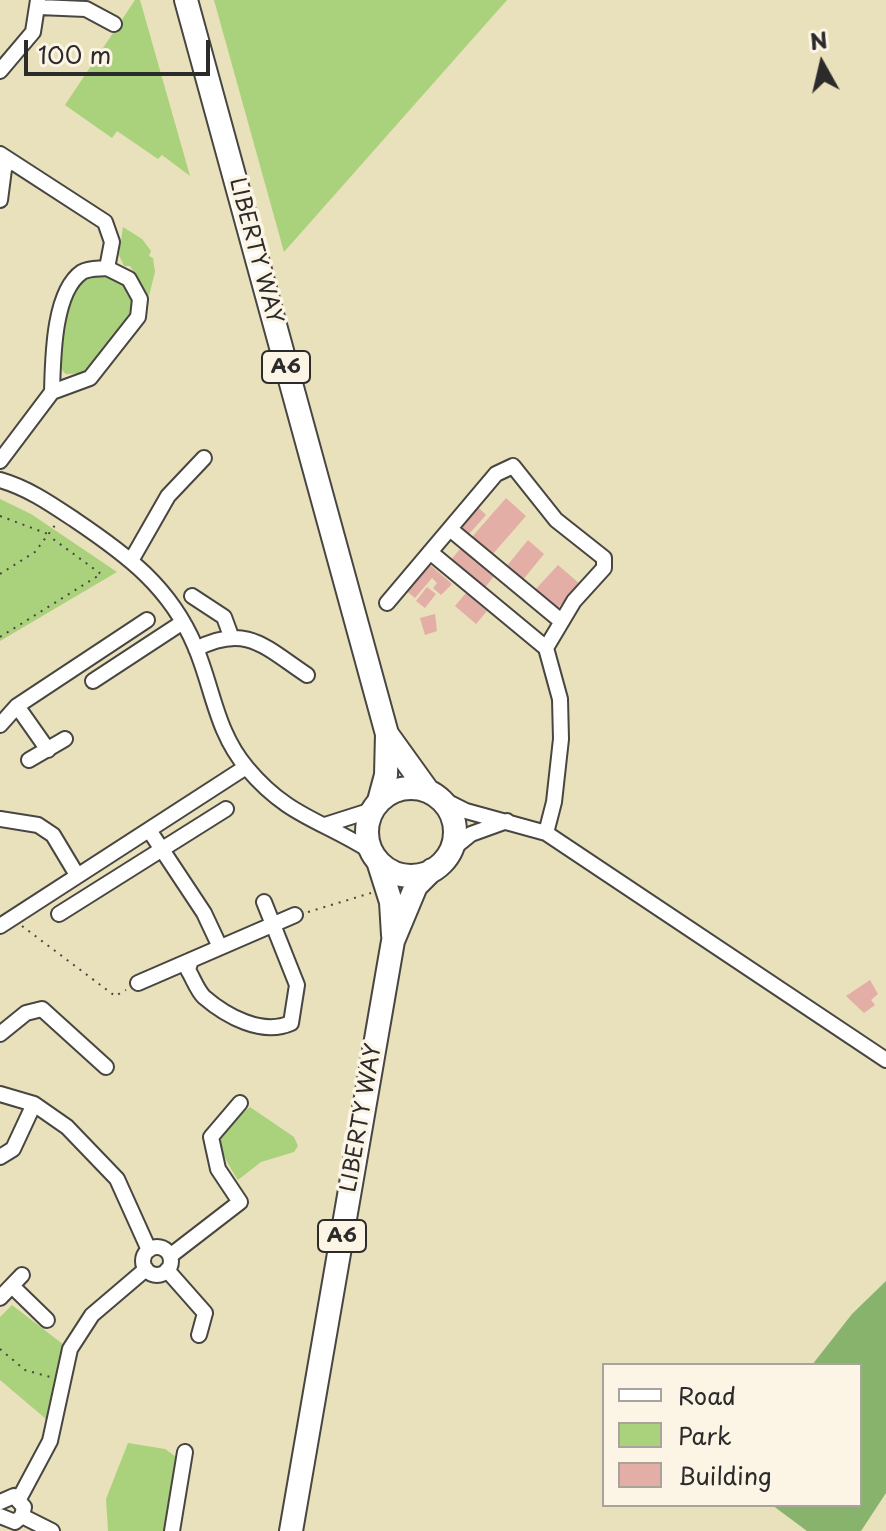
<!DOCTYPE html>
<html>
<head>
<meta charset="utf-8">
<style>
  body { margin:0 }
  #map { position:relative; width:886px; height:1531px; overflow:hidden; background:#e9e0bc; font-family:"Playpen Sans",sans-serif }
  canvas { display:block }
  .legend { position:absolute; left:602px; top:1363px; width:260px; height:144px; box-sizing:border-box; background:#fcf5e5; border:2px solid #a8a49b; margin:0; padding:10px 14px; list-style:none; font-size:24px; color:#2b2b2b }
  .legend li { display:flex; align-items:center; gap:16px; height:40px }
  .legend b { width:40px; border:2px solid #a8a49b }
  .north { position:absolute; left:782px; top:24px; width:80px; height:80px; -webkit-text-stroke:6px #fcf5e5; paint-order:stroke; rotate:352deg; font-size:22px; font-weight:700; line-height:32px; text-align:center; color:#2b2b2b }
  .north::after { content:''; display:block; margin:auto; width:28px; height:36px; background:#2b2b2b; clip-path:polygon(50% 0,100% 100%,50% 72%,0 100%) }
  .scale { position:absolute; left:24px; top:40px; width:186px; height:36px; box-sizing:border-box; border:4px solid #2b2b2b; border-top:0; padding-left:10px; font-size:24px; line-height:28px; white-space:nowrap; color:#2b2b2b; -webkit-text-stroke:6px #fcf5e5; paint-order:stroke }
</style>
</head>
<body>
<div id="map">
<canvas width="886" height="1531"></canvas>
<ul class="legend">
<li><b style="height:10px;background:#fff"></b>Road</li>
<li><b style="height:22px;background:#aad17c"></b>Park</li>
<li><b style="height:22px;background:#e2aea5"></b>Building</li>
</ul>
<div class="north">N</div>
<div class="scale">100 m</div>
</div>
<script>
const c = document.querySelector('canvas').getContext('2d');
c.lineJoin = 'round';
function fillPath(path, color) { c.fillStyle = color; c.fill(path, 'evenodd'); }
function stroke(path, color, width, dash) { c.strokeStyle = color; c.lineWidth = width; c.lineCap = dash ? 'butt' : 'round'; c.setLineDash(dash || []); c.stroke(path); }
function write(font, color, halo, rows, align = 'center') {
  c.font = font + ' "Playpen Sans",sans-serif'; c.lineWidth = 7; c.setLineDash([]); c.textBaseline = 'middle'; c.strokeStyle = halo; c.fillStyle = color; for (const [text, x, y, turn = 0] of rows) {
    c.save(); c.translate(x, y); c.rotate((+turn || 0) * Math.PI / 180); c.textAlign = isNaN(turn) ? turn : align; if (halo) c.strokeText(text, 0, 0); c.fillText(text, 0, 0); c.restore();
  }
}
fillPath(new Path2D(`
  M135 0H140L190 176 162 155 158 159 117 131 112 138 65 105Z
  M214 0H507L284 252Z
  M123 227 142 239 151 251 149 256 153 258 155 272 149 296 130 266H124L119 255Z
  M106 272 129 286 136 311 87 373 66 374C45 356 66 298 79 278Z
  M0 499 31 514 117 572 0 641Z
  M250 1107 294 1137 298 1146 294 1152 261 1162 238 1180C213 1139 214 1137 250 1107Z
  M12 1305 64 1345 46 1419 0 1380V1317Z
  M128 1443 165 1449 179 1459 168 1531H108L106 1499Z`), '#aad17c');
fillPath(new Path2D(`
  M886 1281V1493L861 1531H807L772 1505H860V1365H812L852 1314Z`), '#87b36c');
fillPath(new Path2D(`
  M506 498 526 516 492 555 472 537Z
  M476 505 486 515 469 534 458 524Z
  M528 540 544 554 522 581 506 567Z
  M461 548 494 576 483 590 449 562Z
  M429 564 452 584 441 595 433 588 437 583 432 578 415 598 404 589Z
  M558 565 580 584 557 609 535 590Z
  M427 587 436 594 425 608 416 601Z
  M466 593 487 611 476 624 455 606Z
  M435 614 437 631 425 635 420 618Z
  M870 980 878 994 871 1000 875 1005 864 1013 846 996Z`), '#e2aea5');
const minor = new Path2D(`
  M39 7 86 9 114 24
  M0 71 33 32 38 0
  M0 154 105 222 112 242 107 268 129 279 140 299 138 317 90 378 52 392 0 461
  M0 200 4 169 9 160
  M52 392C53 359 53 292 82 272 89 268 99 269 107 268
  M0 480C28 488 51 504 75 520 127 555 170 587 195 646 213 688 216 732 247 768 288 817 322 820 372 852
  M450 529 561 621
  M430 552 546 648 560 699 561 739 554 802 546 833
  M132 559 168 496 204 458
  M192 596 224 617 231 636
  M387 603 496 474 513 466 556 520 604 558V568L574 601 546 648
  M196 649C246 623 265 647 307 675
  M93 681 183 622
  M17 706 48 750
  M0 725 17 706 147 620
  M29 760 65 739
  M438 797 466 811 546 833 886 1060
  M0 819 38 825 53 835 77 875
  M325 825 372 810
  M149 830 204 913 219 945
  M450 851 471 834 507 821
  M59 914 226 809
  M0 926 246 767
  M191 960 188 970C193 978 197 990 204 997 226 1016 262 1036 291 1023L297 985 264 902
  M138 983 295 915
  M0 1034 26 1013 42 1009 106 1067
  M0 1094 34 1104 67 1127 117 1179 149 1250
  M0 1157 13 1149 34 1104
  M143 1261a14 14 0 1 1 28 0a14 14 0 1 1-28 0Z
  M170 1256 240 1202 218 1169 211 1137 240 1103
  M167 1270 205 1313 199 1335
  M12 1286 47 1320
  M0 1298 22 1275
  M19 1499 50 1441 70 1349 92 1315 146 1269
  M0 1502 14 1496 24 1507 22 1516 15 1522 0 1516
  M22 1516 52 1531
  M172 1531 185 1452`);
const highway = new Path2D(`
  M186 0 387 734 386 775 379 801
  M387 734 428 791
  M367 832a44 44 0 1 1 88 0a44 44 0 1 1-88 0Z
  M378 861 391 902 393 935
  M291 1531 393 941 416 886 432 870`);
stroke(minor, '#484641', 18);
stroke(highway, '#484641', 26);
stroke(new Path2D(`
  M0 516 48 534
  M0 574 35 552 56 524
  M0 637 101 574 49 536
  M308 912 371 893
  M22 926 115 996 126 990
  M0 1349 25 1370 50 1377`), '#484641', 2, [2, 6]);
stroke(minor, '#fff', 14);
stroke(highway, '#fff', 22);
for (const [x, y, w] of [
  [286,367,48],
  [342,1236,48]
]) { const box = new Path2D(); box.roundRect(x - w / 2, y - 16, w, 32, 6); c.fillStyle = '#fcf5e5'; c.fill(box); stroke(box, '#2b2b2b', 2); }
write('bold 20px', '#2b2b2b', null, [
  ["A6",286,367],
  ["A6",342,1236]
]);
write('22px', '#2b2b2b', '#fcf5e5', [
  ["LIBERTY WAY",255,251,75],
  ["LIBERTY WAY",362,1118,-80]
]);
</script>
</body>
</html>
